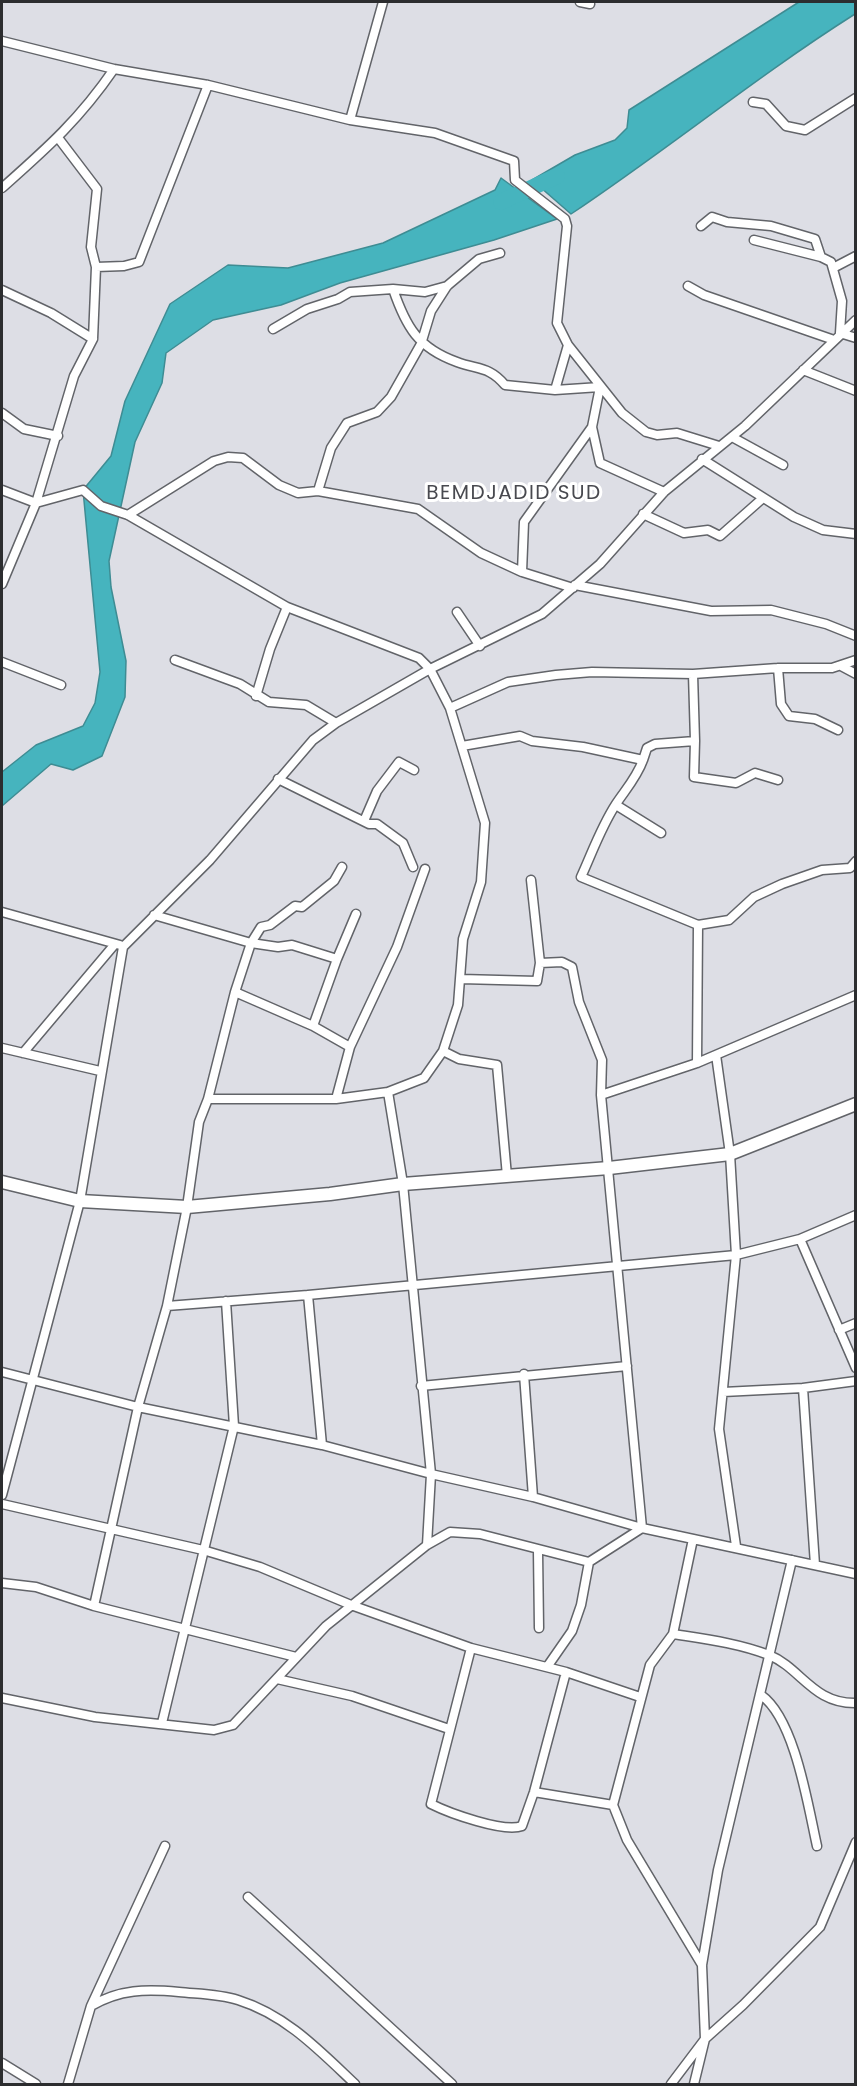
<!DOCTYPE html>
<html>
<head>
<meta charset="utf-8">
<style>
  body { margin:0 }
  #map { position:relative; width:857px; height:2086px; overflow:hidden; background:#dddee5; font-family:Poppins,sans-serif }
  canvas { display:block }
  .frame { position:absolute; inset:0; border:3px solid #2c2d2f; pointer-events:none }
</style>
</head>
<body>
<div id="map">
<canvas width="857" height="2086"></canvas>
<div class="frame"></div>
</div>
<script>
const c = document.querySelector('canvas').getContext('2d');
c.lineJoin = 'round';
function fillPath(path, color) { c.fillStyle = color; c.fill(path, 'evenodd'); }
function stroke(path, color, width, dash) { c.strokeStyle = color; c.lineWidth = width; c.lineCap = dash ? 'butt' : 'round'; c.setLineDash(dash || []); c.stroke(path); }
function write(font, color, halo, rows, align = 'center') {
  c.font = font + ' Poppins,sans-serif'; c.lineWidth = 6; c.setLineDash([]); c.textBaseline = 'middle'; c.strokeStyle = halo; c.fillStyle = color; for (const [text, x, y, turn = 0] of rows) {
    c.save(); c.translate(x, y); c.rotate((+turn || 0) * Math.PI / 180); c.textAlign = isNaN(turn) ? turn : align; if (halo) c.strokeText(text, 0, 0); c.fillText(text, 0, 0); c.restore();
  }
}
const water = new Path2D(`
  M799 2H855V14C757 76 667 150 571 214L532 180 575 155 615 140 627 128 629 110Z
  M501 178 557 219 494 240 340 283 281 305 213 320 166 353 162 383 135 442 109 561 111 587 126 661 125 697 102 756 73 770 51 764 2 806V772L36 745 83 726 95 703 100 672 83 490 111 456 125 401 170 304 228 265 288 268 383 243 495 190Z`);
fillPath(water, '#46b4be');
stroke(water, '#3e8c93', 1.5);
stroke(new Path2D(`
  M501 202 557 176`), '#46b4be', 16);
const street = new Path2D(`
  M580 2 590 4
  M2 41 114 69 208 85 350 120 435 133 514 161 515 180 565 219 567 226 557 323 568 345 555 390
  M753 102 766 104 786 126 805 130 856 98
  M350 120 383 2
  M2 188C47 148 79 120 114 69
  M701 226 712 217 727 222 771 226 815 239 821 257
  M754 240 821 257 831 262 842 301 840 333 856 338
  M96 267 124 266 139 262 208 85
  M833 268 856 256
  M688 286 704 295 834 340
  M393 289C406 327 418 348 457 362 478 370 489 366 505 385L555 390 600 387 592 427 600 463 664 492
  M2 290 51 313 93 339
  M273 329 307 309 338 299 350 292 393 289 425 292 447 286
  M568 345 622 413 646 432 657 435 677 433 719 446
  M803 370 856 391
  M2 413 24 429 58 436
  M732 437 783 465
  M702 459 794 517 823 530 856 534
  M2 490 36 503 83 490 101 506 128 515 287 607 419 658 430 669 450 708 485 823 481 882 463 939 458 1005 443 1051 424 1078 388 1092 336 1099H208
  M318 491 331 448 347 423 377 412 391 397 421 344 431 311 447 286 479 259 500 253
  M643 514 684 533 708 530 720 536 763 498
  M128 515 214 461 228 457 243 458 279 485 298 493 318 491 418 509 481 553 522 572 573 588
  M522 572 524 522 592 427
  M2 584 36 503 74 376 93 339 96 267 91 247 97 189 59 139
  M575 585 711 611 771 610 826 624 856 636
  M457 612 480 646
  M175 660 240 684 269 702 306 705 336 723
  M2 662 61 685
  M841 666 856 674
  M778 668 781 704 789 716 815 719 838 730
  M256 696 270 649 287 607
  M450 708 508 682 556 675 592 672 693 674 778 668H832L856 660
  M695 741 694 777 736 783 755 773 778 780
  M462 746 520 736 532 741 583 747 643 760 647 748 655 744 695 741 693 674
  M643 760C637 777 626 789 616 804 601 827 592 853 581 877L698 925 729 920 754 897 782 884 822 870 850 868 856 861
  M278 779 369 824H377L403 843 413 867
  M616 805 661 833
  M364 821 377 791 399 762 414 770
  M2 912 120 945
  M154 915 251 943 278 947 292 945 337 959
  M540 963 562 962 572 967 579 1002 602 1060 601 1095
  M461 979 537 981 540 963 531 880
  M235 992 313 1026 337 959 356 914
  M313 1026 350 1047
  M2 1048 100 1071
  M443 1051 459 1059 497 1065 507 1176
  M23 1053 115 944
  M716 1055 730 1154 736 1255 719 1429 736 1546
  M697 1063 698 925
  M388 1092 403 1184 431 1474 427 1545
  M336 1099 350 1047 397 947 425 869
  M800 1239 856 1368
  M308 1295 322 1445
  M167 1306 308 1295 736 1255 800 1239 856 1215
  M839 1330 856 1323
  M2 1372 138 1407 322 1445 431 1474 533 1497 642 1528 856 1574
  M524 1374 533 1497
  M421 1386 627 1366
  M723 1392 803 1388
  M2 1495 80 1201 123 947 210 860 313 740 336 723 430 669 542 614 600 564 664 492 745 426 856 320
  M2 1504 203 1550 260 1567 351 1605 471 1648 431 1804C449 1813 504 1833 522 1826L534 1792 566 1672
  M693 1539 673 1634 650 1665 613 1805 627 1840 702 1965
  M538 1551 539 1628
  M815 1565 803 1388 856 1381
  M2 1583 36 1587 94 1606 296 1657
  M94 1606 138 1407 167 1306 187 1207 199 1122 208 1099 235 992 251 943 261 927 270 925 295 906 302 907 334 881 342 867
  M673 1634C705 1639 738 1643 769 1655 801 1668 813 1704 856 1703
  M471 1648 566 1672 640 1697
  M547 1667 572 1631 581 1605 589 1562 642 1528 601 1095 697 1063 856 995
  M277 1679 352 1696 449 1729
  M761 1695C795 1719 808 1806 817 1846
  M2 1698 95 1717 214 1730 233 1725 326 1626 427 1545 450 1532 480 1534 589 1562
  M162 1723 234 1426 226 1301
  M534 1792 613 1805
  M248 1897 452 2084
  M91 2006 165 1846
  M2 2063 36 2084
  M68 2084 91 2006C120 1989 146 1989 179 1992 198 1994 219 1994 238 2000 286 2015 319 2050 355 2084
  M671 2084 705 2039 743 2005 820 1927 856 1842
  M694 2084 705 2039 702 1965 718 1870 792 1560`);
const secondary = new Path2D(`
  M2 1182 80 1201 187 1207 330 1194 403 1184 609 1168 730 1154 856 1104`);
stroke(street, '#626469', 11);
stroke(secondary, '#626469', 15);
stroke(street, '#fff', 8);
stroke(secondary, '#fff', 12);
c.letterSpacing = '1.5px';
write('20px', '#48494f', '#fff', [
  ["BEMDJADID SUD",514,494]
]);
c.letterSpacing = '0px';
</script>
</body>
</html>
